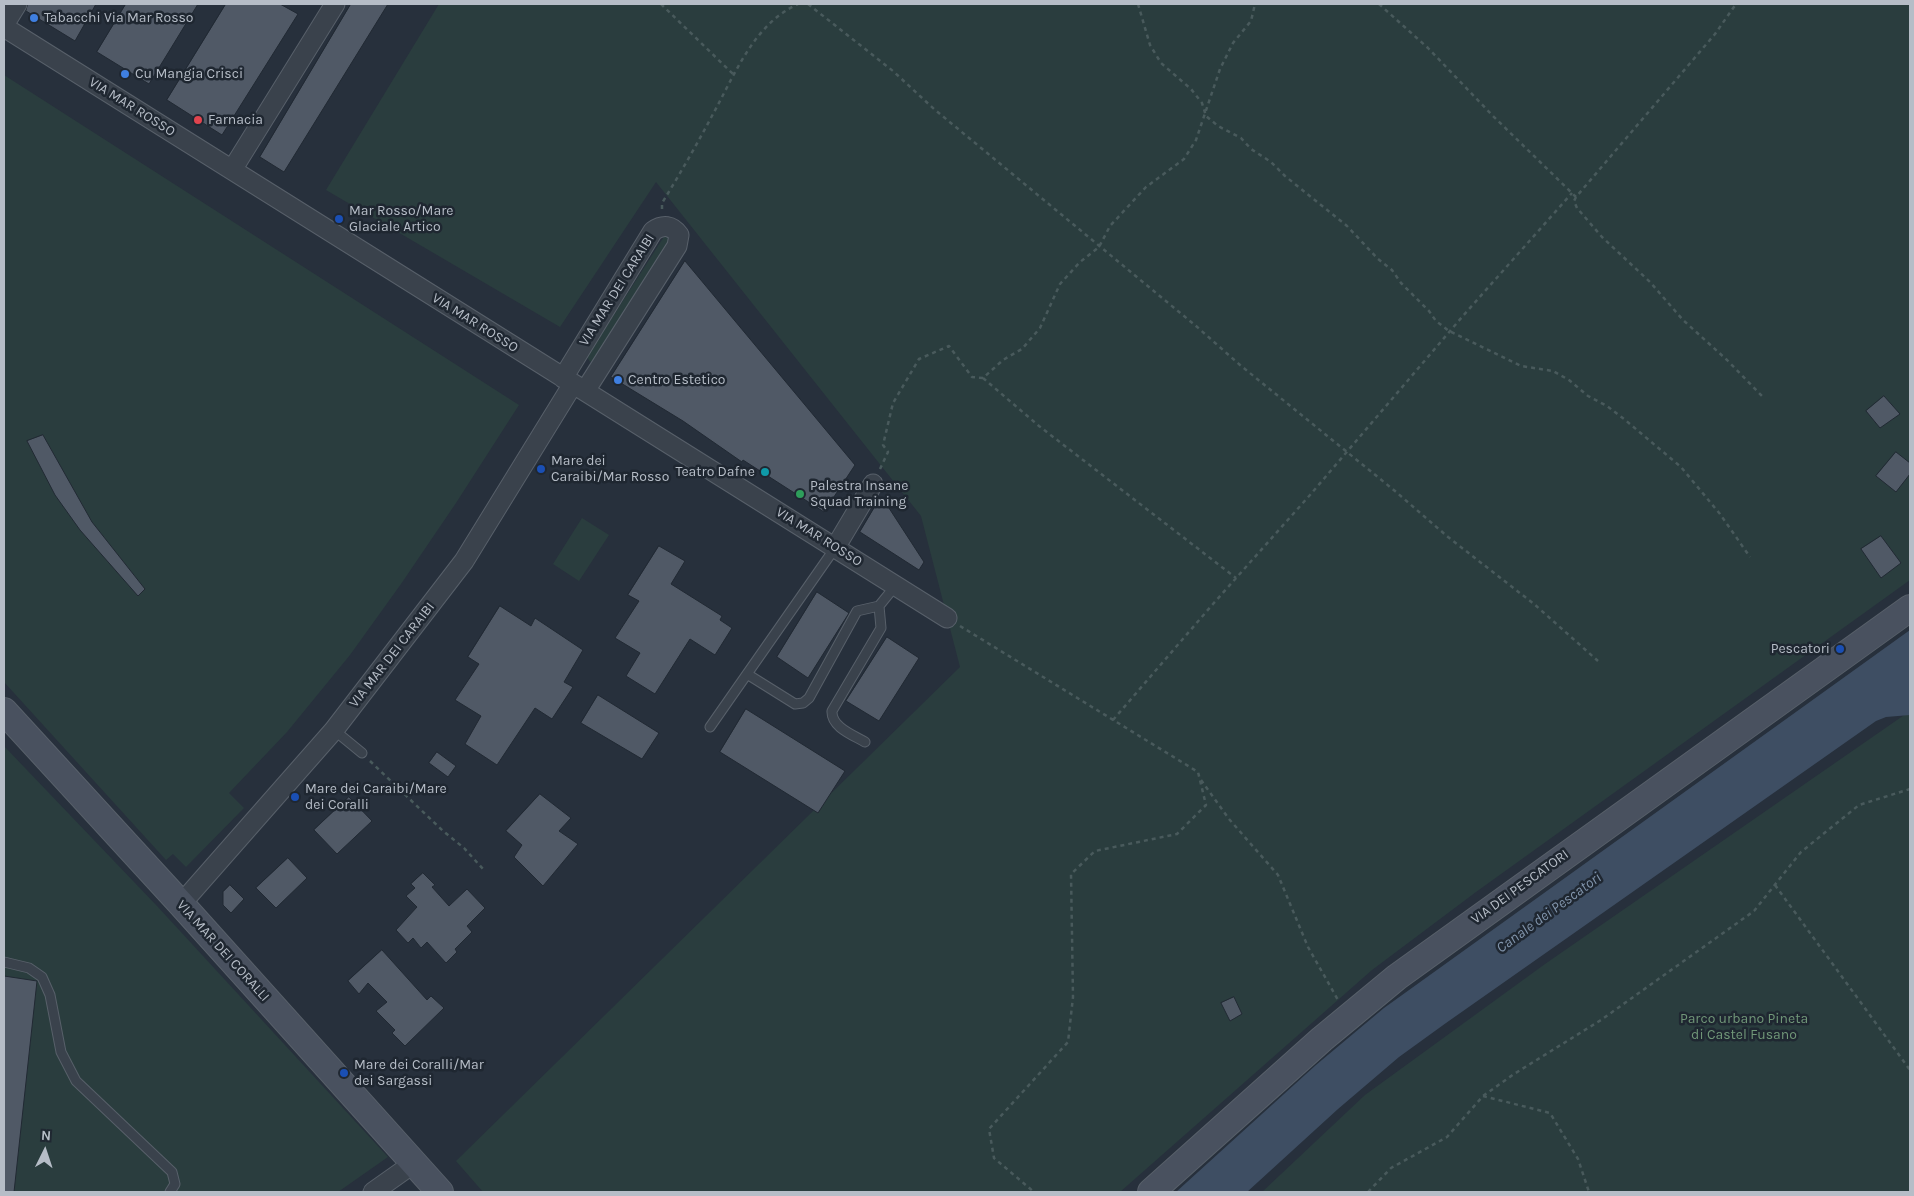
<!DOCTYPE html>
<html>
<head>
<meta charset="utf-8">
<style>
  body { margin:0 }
  #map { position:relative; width:1914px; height:1196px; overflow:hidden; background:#27303c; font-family:Karla,sans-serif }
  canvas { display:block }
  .frame { position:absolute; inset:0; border:5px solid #b6bdc7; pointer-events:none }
  .north { position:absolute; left:20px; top:1126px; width:50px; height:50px; -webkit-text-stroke:4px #1f2731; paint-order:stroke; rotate:4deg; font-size:14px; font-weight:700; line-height:20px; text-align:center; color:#b6bdc7 }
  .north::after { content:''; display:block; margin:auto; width:18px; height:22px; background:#b6bdc7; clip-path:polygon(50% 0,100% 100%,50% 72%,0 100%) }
</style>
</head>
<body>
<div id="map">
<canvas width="1914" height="1196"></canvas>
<div class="frame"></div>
<div class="north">N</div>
</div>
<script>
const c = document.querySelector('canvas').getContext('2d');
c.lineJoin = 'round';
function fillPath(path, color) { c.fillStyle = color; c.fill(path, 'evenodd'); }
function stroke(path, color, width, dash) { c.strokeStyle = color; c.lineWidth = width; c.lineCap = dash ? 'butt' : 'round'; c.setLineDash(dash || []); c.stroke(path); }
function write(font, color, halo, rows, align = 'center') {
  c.font = font + ' Karla,sans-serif'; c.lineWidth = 5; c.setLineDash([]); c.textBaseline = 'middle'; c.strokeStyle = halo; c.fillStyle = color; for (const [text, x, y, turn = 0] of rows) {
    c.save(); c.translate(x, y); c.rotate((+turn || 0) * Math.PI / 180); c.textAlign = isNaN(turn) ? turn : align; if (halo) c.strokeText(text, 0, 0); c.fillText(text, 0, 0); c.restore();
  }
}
fillPath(new Path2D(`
  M439 4H1910V580L1476 892 1372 970 1120 1192H483L456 1161 960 667 921 516 656 182 560 327 326 190Z
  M4 75 519 405 456 503 401 584 350 655 287 732 229 793 244 808 186 867 173 854 166 860 4 682Z
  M665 235H669L670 241 595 360 590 362 587 357Z
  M582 518 609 535 579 581 553 564Z
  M1910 711V1192H1262L1365 1095 1545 964Z
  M4 746 157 906 388 1157 338 1192H8L31 986 4 983Z`), '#2a3d3e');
fillPath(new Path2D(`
  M1910 630V715L1886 717 1876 721 1446 1023 1399 1057 1338 1109 1247 1192H1176L1316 1065 1384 1008Z`), '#3e4e63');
const building = new Path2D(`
  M28 4H96L75 41 26 11Z
  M126 4H198L149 84 97 52Z
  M226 4H280L298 14 222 135 167 100Z
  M351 4H388L284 172 260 157Z
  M685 261 855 465 824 512 743 460 742 462 683 421 611 377Z
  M1884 396 1900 414 1880 428 1866 411Z
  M43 435 92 522 145 589 138 596 80 530 55 495 27 441Z
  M1896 452 1910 463V474L1896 492 1876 476Z
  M879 500 887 505 924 562 919 570 860 532Z
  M1881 536 1901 563 1881 578 1861 549Z
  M659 546 685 561 671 584 722 616 720 620 732 628 715 655 690 639 655 694 626 676 640 653 615 638 639 601 628 595Z
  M817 592 849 613 808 678 777 657Z
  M500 606 531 626 535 618 583 650 564 682 573 687 552 719 535 708 497 765 465 744 481 716 455 700 479 664 468 657Z
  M887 637 919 658 879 721 846 701Z
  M598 695 659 733 642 759 581 723Z
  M746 709 845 771 818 813 720 752Z
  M437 752 456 766 448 777 429 763Z
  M540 794 571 818 559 831 578 844 543 886 514 857 522 845 506 831Z
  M349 797 372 821 337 854 314 830Z
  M288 858 307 878 276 908 256 888Z
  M423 873 435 885 432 887 449 906 467 889 485 908 467 926 472 932 455 949 457 952 446 963 427 942 421 948 413 938 408 943 396 930 417 907 406 896 415 888 411 884Z
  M230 885 244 899 231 913 223 905V892Z
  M382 950 427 1000 431 996 444 1008 405 1046 392 1033 395 1030 376 1011 387 1002 368 983 359 994 348 981Z
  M4 976 37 981 14 1192H4Z
  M1234 997 1242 1014 1230 1021 1221 1003Z`);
fillPath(building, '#505966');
stroke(building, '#212933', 1);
const lane = new Path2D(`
  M747 674 795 704 803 703 809 698 857 611 879 606 896 585
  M710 727 835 548
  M334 730 362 753
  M865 742C853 735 831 727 832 711L881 628 879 606
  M4 962 29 968 42 977 50 995 61 1052 76 1081 172 1172 175 1184 170 1192`);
const street = new Path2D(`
  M4 25 17 4
  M4 27 947 618
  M232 170 335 4
  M563 378 653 231C663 224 672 225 679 235L677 246 585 391
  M835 548 873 484
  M181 904 334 730 464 561 573 384
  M373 1192 414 1163`);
const secondary = new Path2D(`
  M4 711 181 904 440 1192
  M1151 1192 1322 1039 1397 977 1910 608`);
stroke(lane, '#58606a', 11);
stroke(street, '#58606a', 21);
stroke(secondary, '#58606a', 28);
stroke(new Path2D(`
  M661 4 734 75
  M808 4 893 71 934 109 1196 326 1240 365 1395 491 1448 537 1534 604 1598 661
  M1138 4 1150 45 1161 63 1191 89 1202 103 1206 116 1218 126 1241 138 1251 149 1271 162 1285 176 1347 226 1378 259 1392 270 1401 283 1429 311 1436 321 1449 331 1521 366 1553 371 1569 380 1588 396 1607 406 1624 419 1681 467 1720 514 1750 557
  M1379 4 1428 48 1493 116 1576 197 1715 34 1736 4
  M1576 197 1574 201 1577 208 1602 237 1650 282 1683 320 1727 360 1762 396
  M662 209V203C680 174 697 144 713 114 735 74 754 24 798 4
  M983 378 1039 426 1236 578
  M880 469 888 452 883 445 893 403 919 359 949 346 972 377 983 378 1003 360 1022 349 1040 328 1060 284 1080 262 1099 247 1110 226 1146 187 1184 159 1196 140 1220 69 1233 43 1251 21 1255 4
  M960 626 1198 772 1206 805 1177 834 1095 851 1071 874 1073 997 1068 1042 989 1129 994 1158 1034 1192
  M1113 720 1213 604 1310 495 1462 317 1572 193
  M370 761 443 831 464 848 483 869
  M1201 780 1229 819 1278 875 1308 947 1338 1000
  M1775 885 1910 1070
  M1483 1096 1550 1113 1578 1159 1589 1192
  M1368 1192 1391 1168 1447 1137 1483 1096 1514 1074 1601 1020 1754 911 1801 852 1859 805 1910 789`), '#495a5c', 2.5, [4, 4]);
stroke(lane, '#3a424c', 9);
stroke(street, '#3a424c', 19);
stroke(secondary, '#49515f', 26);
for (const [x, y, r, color] of [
  [34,18,5,"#3f7fe0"],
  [125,74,5,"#3f7fe0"],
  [198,120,5,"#e0444e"],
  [339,219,5,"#1a4fb4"],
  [618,380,5,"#3f7fe0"],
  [541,469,5,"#1a4fb4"],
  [765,472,5,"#0f9aa8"],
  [800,494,5,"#2e9e5b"],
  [1840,649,5,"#1a4fb4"],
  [295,797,5,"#1a4fb4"],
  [344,1073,5,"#1a4fb4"]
]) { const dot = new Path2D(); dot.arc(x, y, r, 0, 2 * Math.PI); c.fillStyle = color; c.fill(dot); stroke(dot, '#1f2731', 2); }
write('14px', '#b6bdc7', '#1f2731', [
  ["Tabacchi Via Mar Rosso",44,18],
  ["Cu Mangia Crisci",135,74],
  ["Farnacia",208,120],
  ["Mar Rosso/Mare",349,211],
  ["Glaciale Artico",349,227],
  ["Centro Estetico",628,380],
  ["Mare dei",551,461],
  ["Caraibi/Mar Rosso",551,477],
  ["Teatro Dafne",755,472,"right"],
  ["Palestra Insane",810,486],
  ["Squad Training",810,502],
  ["Pescatori",1830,649,"right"],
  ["Mare dei Caraibi/Mare",305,789],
  ["dei Coralli",305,805],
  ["Mare dei Coralli/Mar",354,1065],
  ["dei Sargassi",354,1081]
], 'left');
write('14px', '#b6bdc7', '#1f2731', [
  ["VIA MAR ROSSO",132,107,32],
  ["VIA MAR DEI CARAIBI",617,290,-58],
  ["VIA MAR ROSSO",475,323,32],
  ["VIA MAR ROSSO",819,537,32],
  ["VIA MAR DEI CARAIBI",392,655,-52],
  ["VIA DEI PESCATORI",1520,887,-36],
  ["VIA MAR DEI CORALLI",223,951,48]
]);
write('14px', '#709678', '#1f2731', [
  ["Parco urbano Pineta",1744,1019],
  ["di Castel Fusano",1744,1035]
]);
write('italic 15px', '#8194ab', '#1f2731', [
  ["Canale dei Pescatori",1549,913,-36]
]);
</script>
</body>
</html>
